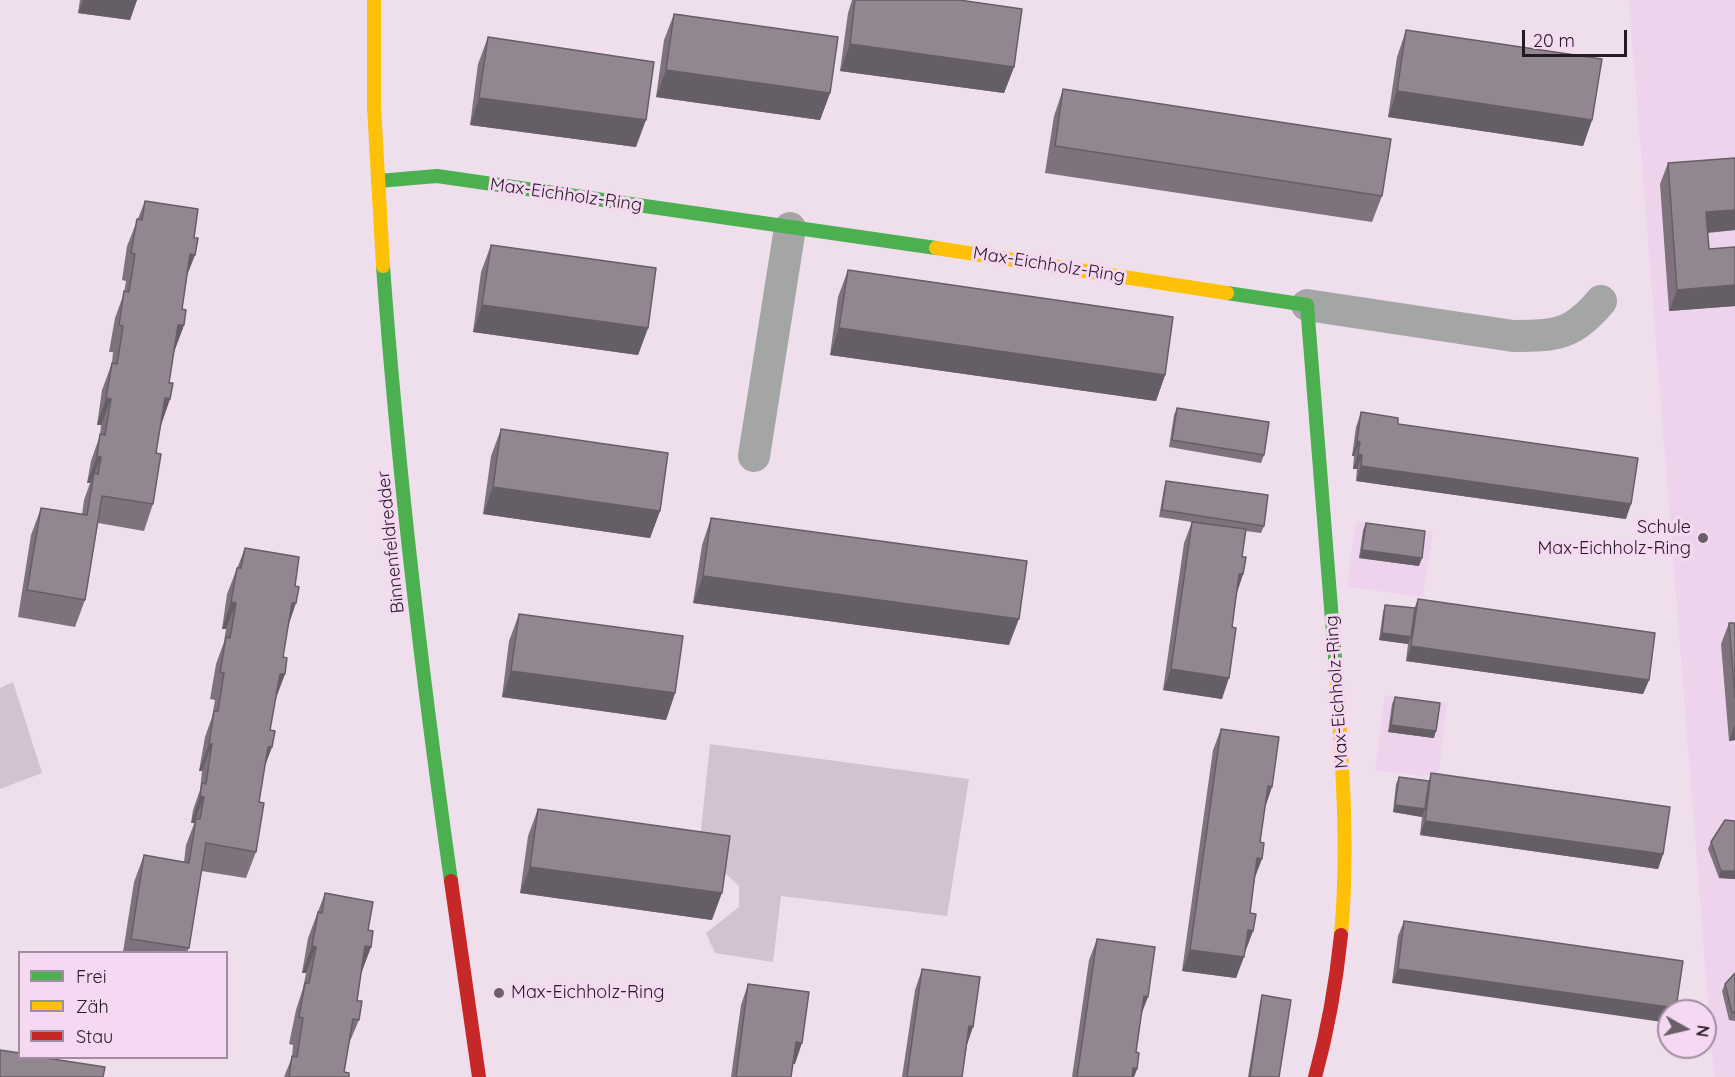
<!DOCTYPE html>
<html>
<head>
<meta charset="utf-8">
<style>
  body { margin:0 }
  #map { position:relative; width:1735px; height:1077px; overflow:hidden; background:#efdfed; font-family:Quicksand,sans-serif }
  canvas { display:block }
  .legend { position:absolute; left:18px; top:951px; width:210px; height:108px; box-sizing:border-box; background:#f5d9f3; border:2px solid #a18da0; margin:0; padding:8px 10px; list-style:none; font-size:18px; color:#241a24 }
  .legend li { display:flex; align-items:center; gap:12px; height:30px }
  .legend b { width:30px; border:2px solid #a18da0 }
  .north { position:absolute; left:1657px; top:999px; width:60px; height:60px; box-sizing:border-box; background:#f5d9f3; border:2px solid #a18da0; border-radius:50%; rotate:98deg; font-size:16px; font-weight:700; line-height:24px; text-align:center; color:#241a24 }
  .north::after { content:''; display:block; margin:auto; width:21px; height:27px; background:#6b5f6a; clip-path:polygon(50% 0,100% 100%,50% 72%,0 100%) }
  .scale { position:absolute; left:1522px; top:30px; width:105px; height:27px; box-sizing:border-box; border:3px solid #241a24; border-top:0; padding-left:8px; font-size:18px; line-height:21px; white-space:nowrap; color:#241a24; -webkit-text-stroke:4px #f5d9f3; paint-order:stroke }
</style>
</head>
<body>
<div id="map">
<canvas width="1735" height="1077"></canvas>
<ul class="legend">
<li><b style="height:8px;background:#4caf50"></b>Frei</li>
<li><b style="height:8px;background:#ffc107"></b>Zäh</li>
<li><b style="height:8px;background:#c62828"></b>Stau</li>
</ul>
<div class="north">N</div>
<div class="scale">20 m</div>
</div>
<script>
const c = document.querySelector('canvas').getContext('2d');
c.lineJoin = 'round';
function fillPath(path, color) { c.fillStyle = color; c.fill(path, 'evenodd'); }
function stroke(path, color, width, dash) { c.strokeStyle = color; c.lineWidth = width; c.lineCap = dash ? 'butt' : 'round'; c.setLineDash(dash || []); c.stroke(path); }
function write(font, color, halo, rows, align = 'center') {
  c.font = font + ' Quicksand,sans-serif'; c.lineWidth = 6; c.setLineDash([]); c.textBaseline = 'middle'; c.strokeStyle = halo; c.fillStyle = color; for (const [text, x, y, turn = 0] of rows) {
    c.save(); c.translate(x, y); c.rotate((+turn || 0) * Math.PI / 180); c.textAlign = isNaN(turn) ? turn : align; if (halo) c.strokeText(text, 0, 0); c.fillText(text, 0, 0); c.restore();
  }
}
fillPath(new Path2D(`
  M1629 0H1735V1077H1714Z
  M1356 521 1433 532 1423 597 1347 587Z
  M1385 695 1447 703 1438 778 1375 770Z`), '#edd3eb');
fillPath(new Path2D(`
  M13 682 42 773 0 789V688Z
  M710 744 969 779 947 916 781 896 773 962 715 953 706 933 739 907V886L699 849Z`), '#d3c3d2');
stroke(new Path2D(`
  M1307 305 1513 336C1556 336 1573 335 1601 301
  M754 456 790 228`), '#a4a6a6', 32);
stroke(new Path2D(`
  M378 181 437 176 936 248
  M383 266C398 472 422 677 451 881
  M1227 293 1307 305 1336 671`), '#4caf50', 14);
stroke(new Path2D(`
  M374 0V107L383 266
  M936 248 1227 293
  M1336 671C1342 759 1349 848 1341 935`), '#ffc107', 14);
stroke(new Path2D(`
  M451 881 479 1077
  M1315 1077C1328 1030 1336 984 1341 935`), '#c62828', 14);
fillPath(new Path2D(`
  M80 0H137L130 20 78 13Z
  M852 0H959L1014 67 1004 93 840 71 848 13Z
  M674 14 830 93 820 120 656 97 664 40Z
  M1406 30 1592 120 1583 146 1388 117 1397 57Z
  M488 37 636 147 470 125 478 64Z
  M1063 89 1382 196 1372 222 1045 173 1054 116Z
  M1735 158V230L1708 233 1709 249 1735 247V306L1669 311 1660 184 1668 163Z
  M145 201 187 277 182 309 184 325 174 352 169 383 170 399 161 425 156 453 153 504 144 531 98 523 85 600 75 627 18 617 31 535 41 508 82 515 84 500 90 483H87L91 461 100 435 101 425H97L102 390 112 363 113 352H109L115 318 124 293 126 281 122 280 127 246Z
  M491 245 648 328 638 355 473 332 481 272Z
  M848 270 1165 375 1156 401 830 355 838 297Z
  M1177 408 1264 455 1261 463 1169 447 1174 415Z
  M1361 412 1398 424 1626 519 1356 481 1357 469H1353L1354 456H1352L1356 427Z
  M501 429 660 511 650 538 483 514 491 456Z
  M1166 481 1264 526 1261 533 1246 531 1242 557 1243 574 1237 593 1222 699 1163 690 1184 543 1192 522 1159 517 1164 488Z
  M711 518 1009 645 693 603 702 545Z
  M1366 523 1419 566 1359 558 1363 530Z
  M245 548 288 627 283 657 285 674 275 699 270 730 272 747 265 765 259 802 256 852 246 878 201 871 189 948 187 952H123L134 882 144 855 184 862 186 845 194 824V823H191L193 810 200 790 202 771H199L205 737 212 717 215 700 210 699 216 664 224 642 226 629H222L227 594Z
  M1418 599 1649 680 1643 694 1406 661 1408 644 1379 640 1383 612 1385 605 1414 609Z
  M519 614 675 693 666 720 502 697 509 641Z
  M1729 623H1735V740L1729 741 1721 644Z
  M1395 697 1434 738 1388 732 1392 704Z
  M1221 729 1265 805 1250 913 1253 931 1245 952 1236 978 1182 971 1213 750Z
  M1431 773 1663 854 1658 869 1420 835 1422 817 1393 812 1396 784 1399 777 1429 781Z
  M538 809 712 920 520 893 528 836Z
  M1711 842 1735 879 1719 878 1708 849Z
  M325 893 368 930 371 947 361 973 357 1001 359 1020 348 1046 344 1072 349 1077H284L292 1057 293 1045 289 1044 296 1010 303 988 306 973H302L308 938Z
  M1404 921 1683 961 1392 983 1398 936Z
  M1097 939 1141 1015 1136 1052 1137 1069 1134 1077H1072L1089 960Z
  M922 969 967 1045 962 1077H902L915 990Z
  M1735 973V1021L1729 1020 1722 991 1725 984Z
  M748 984 795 1064H793L791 1077H731L741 1005Z
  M1262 995 1279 1077H1248L1260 1003Z`), '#7e737d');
fillPath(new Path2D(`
  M83 0H137L130 20 78 13Z
  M850 44 1014 67 1004 93 840 71Z
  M666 70 830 93 820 120 656 97Z
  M1397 91 1592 120 1583 146 1388 117Z
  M479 98 646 120 636 147 470 125Z
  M1735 210V230L1699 233 1706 212Z
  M190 254 195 255 185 281Z
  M1735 285V306L1669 311 1677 290Z
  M482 305 648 328 638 355 473 332Z
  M178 325H184L174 352Z
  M839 328 1165 375 1156 401 830 355Z
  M106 398 111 399 101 425H97Z
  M165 398 170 399 161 425Z
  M1357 441 1360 442 1354 456H1352Z
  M1358 454 1362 455 1357 469H1353Z
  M97 456 101 457 90 483H87Z
  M1361 466 1631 504 1626 519 1356 481Z
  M493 487 660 511 650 538 483 514Z
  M1362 550 1422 558 1419 566 1359 558Z
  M1239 574H1243L1236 595Z
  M703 576 1019 619 1009 645 693 603Z
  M231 602 236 603 226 629H222Z
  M292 603H296L287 630Z
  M1382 633 1411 637 1408 644 1379 640Z
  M1411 646 1649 680 1643 694 1406 661Z
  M1171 669 1229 678 1222 699 1163 690Z
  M511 671 675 693 666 720 502 697Z
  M280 674H285L275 701Z
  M1391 725 1436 731 1434 738 1388 732Z
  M1735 725V740L1729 741Z
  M209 744H212L202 771H199Z
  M268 747H272L262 774Z
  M1268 786 1272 787 1265 808Z
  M200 796 204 797 194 823H191Z
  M1395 805 1425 809 1422 817 1393 812Z
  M1425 821 1663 854 1658 869 1420 835Z
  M1257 858 1262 859 1254 880Z
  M530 867 722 893 712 920 520 893Z
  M1721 871H1735V879L1719 878Z
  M1248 930 1253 931 1245 952 1241 951Z
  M312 946 316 947 306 973H302Z
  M365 946 371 947 361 974Z
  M1190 950 1244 957 1236 978 1182 971Z
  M1398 969 1676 1008 1675 1011H1669V1023L1392 983Z
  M1144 996 1148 997 1140 1018Z
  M969 1026 973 1027 966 1048Z
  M796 1042 802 1043 795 1064 788 1063Z
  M1133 1068 1137 1069 1134 1077H1130Z`), '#665e66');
const building = new Path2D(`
  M855 0H959L1022 9 1014 67 850 44Z
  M674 14 838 37 830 93 666 70Z
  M1406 30 1602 59 1592 120 1397 91Z
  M488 37 654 62 646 120 479 98Z
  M1063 89 1391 139 1382 196 1055 146Z
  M1735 158V210L1706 212 1709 249 1735 247V285L1677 290 1668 163Z
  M145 201 198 209 194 238H198L195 255 190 254 182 309 186 310 184 325H178L169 383H173L170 399 165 398 156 453 161 454 153 504 102 496 85 600 27 590 41 508 87 515 94 473 98 474 101 457 97 456 100 434 105 435 111 399 106 398 112 363 117 364 120 346 123 326 119 325 124 291 129 292 135 254 131 253 137 219 142 220Z
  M491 245 656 268 648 328 482 305Z
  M848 270 1173 317 1165 375 839 328Z
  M1177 408 1269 422 1264 455 1172 440Z
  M1361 412 1398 418V424L1638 458 1631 504 1361 466 1362 455 1358 454 1360 442 1357 441Z
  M501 429 668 453 660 511 493 487Z
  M1166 481 1268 495 1264 526 1162 510Z
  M711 518 1027 561 1019 619 703 576Z
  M1192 522 1246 529 1242 557H1246L1243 574H1239L1232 627 1236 628 1229 678 1171 669Z
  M1366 523 1425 531 1422 558 1362 550Z
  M245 548 299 557 295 586 299 587 296 603H292L283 657 287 658 285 674H280L270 730 275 731 272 747H268L259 802 264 803 256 852 206 843 189 948 131 939 144 855 189 863 196 819H200L204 797 200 796 202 783 206 784 209 763 212 744H209L214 711H218L224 673 220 672 226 637 230 638 236 603 231 602 237 568H241Z
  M1418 599 1655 633 1649 680 1411 646Z
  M1385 605 1415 608 1411 637 1382 633Z
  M519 614 683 636 675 693 511 671Z
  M1729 623H1735V697Z
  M1395 697 1440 703 1436 731 1391 725Z
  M1221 729 1279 737 1272 787 1268 786 1260 842 1264 843 1262 859 1257 858 1250 913 1256 914 1253 931 1248 930 1244 957 1190 950Z
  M1431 773 1670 807 1663 854 1425 821Z
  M1399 777 1429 781 1425 809 1395 805Z
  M538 809 730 836 722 893 530 867Z
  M1725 820 1735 821V871H1721L1711 842Z
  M325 893 373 902 368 930 373 931 371 947 365 946 357 1001H362L359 1020 353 1019 344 1072 349 1073V1077H289L292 1056 297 1057 303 1018 299 1017 305 983H309L316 947 312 946 318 912 322 913Z
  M1404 921 1683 961 1676 1008 1398 969Z
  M1097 939 1155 947 1148 997 1144 996 1136 1052 1139 1053 1137 1069 1133 1068 1132 1077H1077Z
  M922 969 980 977 973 1027 969 1026 962 1077H907Z
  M1735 973V1013L1732 1012 1725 984Z
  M748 984 809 992 802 1043 796 1042 791 1077H736Z
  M1262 995 1291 1000 1279 1077H1250Z
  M0 1050 20 1053V1058H46L105 1067 103 1077H0Z`);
fillPath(building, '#928691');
stroke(building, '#665e66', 1.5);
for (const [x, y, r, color] of [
  [1703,538,6,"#6b5f6a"],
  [499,993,6,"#6b5f6a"]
]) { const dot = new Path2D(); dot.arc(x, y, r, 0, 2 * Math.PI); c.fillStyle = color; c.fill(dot); stroke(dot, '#f5d9f3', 2); }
write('18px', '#241a24', '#f5d9f3', [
  ["Max-Eichholz-Ring",566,195,8],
  ["Max-Eichholz-Ring",1049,265,9],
  ["Binnenfeldredder",391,542,-96],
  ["Max-Eichholz-Ring",1337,692,-94]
]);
write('18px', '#241a24', '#f5d9f3', [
  ["Schule",1691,528],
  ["Max-Eichholz-Ring",1691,549],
  ["Max-Eichholz-Ring",511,993,"left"]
], 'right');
</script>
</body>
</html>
